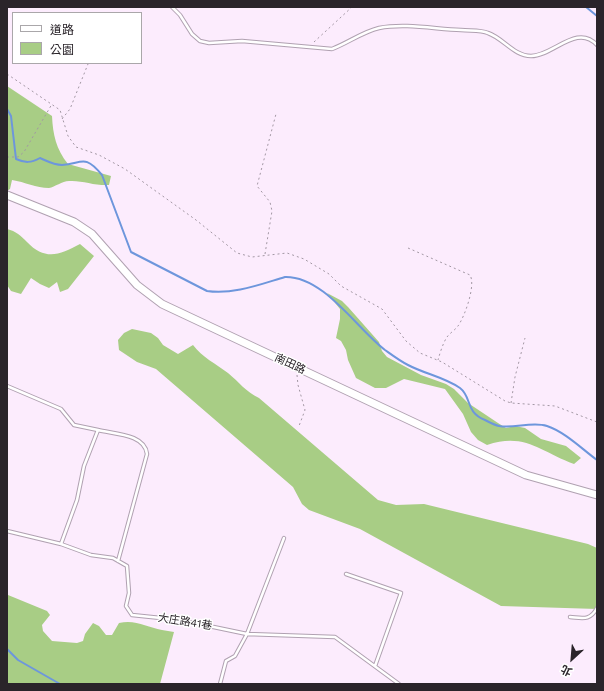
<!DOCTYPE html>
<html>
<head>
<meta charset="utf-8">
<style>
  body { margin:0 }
  #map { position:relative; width:604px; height:691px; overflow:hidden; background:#fcecfd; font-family:"Work Sans","Noto Sans TC",sans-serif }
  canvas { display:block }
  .frame { position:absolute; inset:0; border:8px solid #2a242a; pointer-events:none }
  .legend { position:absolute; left:12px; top:12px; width:130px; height:52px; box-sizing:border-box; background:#fff; border:1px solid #aaa7aa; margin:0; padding:5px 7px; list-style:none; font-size:12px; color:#2a242a }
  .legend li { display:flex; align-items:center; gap:8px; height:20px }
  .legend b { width:20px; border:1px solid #aaa7aa }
  .north { position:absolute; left:552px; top:639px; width:40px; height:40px; -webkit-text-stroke:3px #fff; paint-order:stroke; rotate:206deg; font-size:11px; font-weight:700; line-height:16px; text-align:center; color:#2a242a }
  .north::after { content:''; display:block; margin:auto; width:14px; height:18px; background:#2a242a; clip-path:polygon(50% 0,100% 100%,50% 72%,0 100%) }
</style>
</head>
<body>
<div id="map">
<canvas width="604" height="691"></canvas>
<div class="frame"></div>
<ul class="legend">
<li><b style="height:5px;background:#fff"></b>道路</li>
<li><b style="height:11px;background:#a8cd85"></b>公園</li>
</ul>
<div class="north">北</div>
</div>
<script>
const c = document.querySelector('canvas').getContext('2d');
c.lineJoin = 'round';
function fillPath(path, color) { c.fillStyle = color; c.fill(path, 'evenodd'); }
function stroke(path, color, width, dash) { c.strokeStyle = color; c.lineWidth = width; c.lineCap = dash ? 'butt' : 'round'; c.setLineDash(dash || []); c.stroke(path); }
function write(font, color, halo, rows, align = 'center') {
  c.font = font + ' "Work Sans","Noto Sans TC",sans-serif'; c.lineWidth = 3; c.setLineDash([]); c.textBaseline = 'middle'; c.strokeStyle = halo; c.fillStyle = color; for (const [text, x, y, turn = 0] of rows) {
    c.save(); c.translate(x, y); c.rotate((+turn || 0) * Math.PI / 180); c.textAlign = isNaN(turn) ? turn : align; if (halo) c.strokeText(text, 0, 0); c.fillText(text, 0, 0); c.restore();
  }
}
fillPath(new Path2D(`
  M7 86 52 116C53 135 56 149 68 164L111 176 109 185C95 186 82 180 69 181 62 181 55 187 49 188 36 188 25 182 12 180L10 189 7 191Z
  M7 229C16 231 21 236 27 242 45 261 60 255 80 244L94 256 68 289 60 292 57 282 49 288 40 284 31 278 21 294 11 291 7 285Z
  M327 293 342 301 348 307 379 342 382 351 387 357 421 375 446 384 454 389 468 403 498 423 506 428 515 426 525 428 541 439 566 446 581 458 574 464C541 452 525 432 487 445L478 440 471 432 463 414 445 389 404 379 386 388H375L356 378 348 360 346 350 341 341 336 338 340 319V309Z
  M132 329 151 333 158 338 163 345 178 354 193 345C202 357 216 364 228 373 239 382 246 392 259 398L378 500 396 505 424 504 588 544 597 548V609L501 606 360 529 309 510 302 504 293 487 156 369 137 362 119 350 118 340 124 333Z
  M7 590 8 595 47 611 50 615 42 625 43 631 52 641 77 643 83 641 85 634 93 623 99 626 106 635H112L119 623C135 619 147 627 162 630 166 631 170 631 174 632L160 684H7Z`), '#a8cd85');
stroke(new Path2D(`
  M519 7H526
  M586 7 597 16
  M7 109 11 116 16 159C25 163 31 163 40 158 47 161 54 165 62 165 82 164 84 153 102 175L131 252 207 291C233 295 261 284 285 277 324 276 357 329 385 350 392 355 400 361 408 365 425 374 444 377 460 388 472 397 465 412 485 420 489 422 494 425 499 426 514 429 532 421 547 426 565 432 582 449 597 460
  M7 649 18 660 60 684`), '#6d96dc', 2);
const service = new Path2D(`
  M172 7 180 15 192 34 200 41 209 43 242 41 332 49C348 43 362 32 379 28 405 23 435 29 461 30 470 31 481 30 488 33 503 38 514 56 531 56 553 56 577 23 597 45
  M7 386 61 409 74 425 98 430
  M7 531 61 544 91 555 113 558 127 566 129 593 126 606 132 615 180 620 247 634 335 637 399 684
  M61 544 77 500 84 466 98 430C114 434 145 434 147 454L118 561
  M346 574 401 593 375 666
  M570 617C583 618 590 621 597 608
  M220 684 226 661 235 656 247 634 284 538`);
const secondary = new Path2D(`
  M7 195 74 222 92 234 137 285 162 304 526 475 597 495`);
stroke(service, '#b0a1b1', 4.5);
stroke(secondary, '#b0a1b1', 9);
stroke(new Path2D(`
  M314 42 352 7
  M7 74 60 110 68 136 76 147 99 155 125 169 196 220 237 253 252 257 287 253 304 259 329 274 341 286 382 309 406 341 420 353 442 362 505 401 511 403 555 406 597 422
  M62 119 70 109 88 64
  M7 157H18L24 152 52 104
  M408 248 470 275C476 285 465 316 458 326 455 330 450 333 447 337 443 343 440 353 438 360
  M265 254 272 211 270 202 257 186 276 114
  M297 375 298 385 305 410 299 426
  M511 403 515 377 525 338`), '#a297a3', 1, [2, 3]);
stroke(service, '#fff', 2.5);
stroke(secondary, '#fff', 7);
write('11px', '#2a242a', '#fff', [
  ["南田路",290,364,25],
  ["大庄路41巷",185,622,9]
]);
</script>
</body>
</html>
